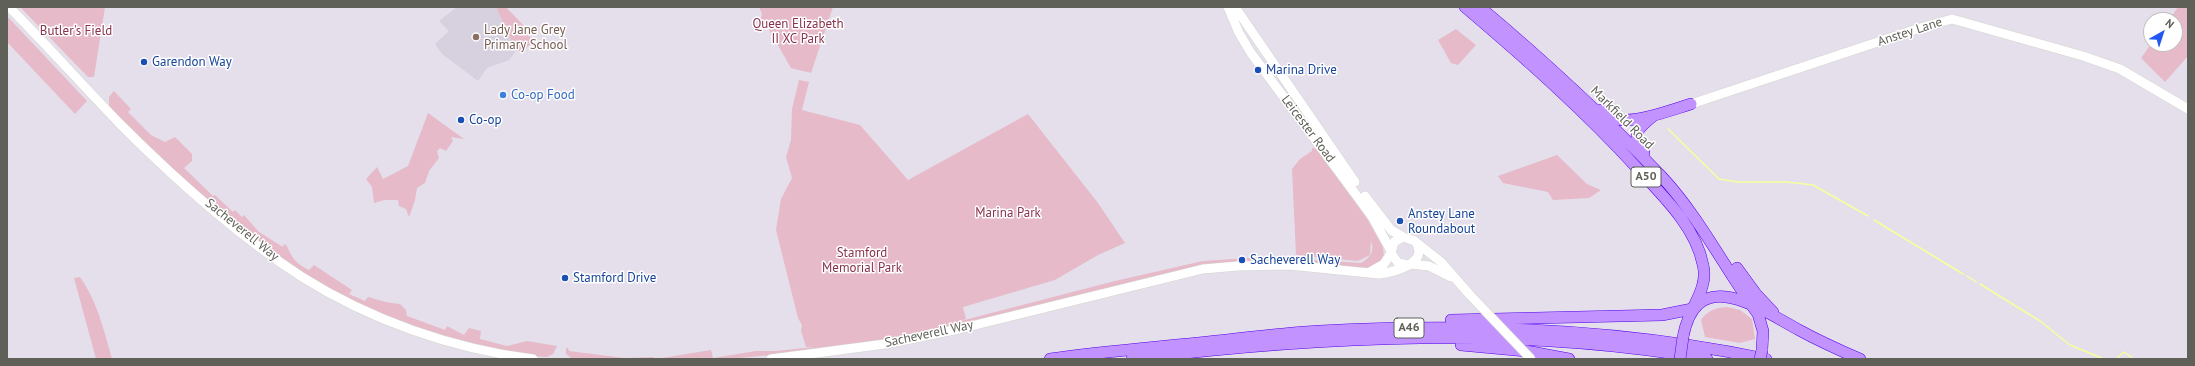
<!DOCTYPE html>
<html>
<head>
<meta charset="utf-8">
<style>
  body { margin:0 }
  #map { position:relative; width:2195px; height:366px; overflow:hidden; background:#e5dfec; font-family:"PT Sans",sans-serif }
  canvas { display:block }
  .frame { position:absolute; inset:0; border:8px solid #5f6158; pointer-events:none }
  .north { position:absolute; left:2143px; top:12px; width:40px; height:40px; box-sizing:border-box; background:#fff; border:1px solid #bfc0bc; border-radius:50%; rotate:39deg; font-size:11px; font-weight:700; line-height:16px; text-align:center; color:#5f6158 }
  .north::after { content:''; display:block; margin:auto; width:14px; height:18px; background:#2058f1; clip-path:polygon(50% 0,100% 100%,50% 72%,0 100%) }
</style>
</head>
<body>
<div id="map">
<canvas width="2195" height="366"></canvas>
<div class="frame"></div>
<div class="north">N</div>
</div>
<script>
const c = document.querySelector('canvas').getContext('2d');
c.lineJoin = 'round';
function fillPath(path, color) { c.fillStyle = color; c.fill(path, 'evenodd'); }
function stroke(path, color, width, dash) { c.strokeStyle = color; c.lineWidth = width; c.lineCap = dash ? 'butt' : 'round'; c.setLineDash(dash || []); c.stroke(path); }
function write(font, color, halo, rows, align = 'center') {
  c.font = font + ' "PT Sans",sans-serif'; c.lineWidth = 3; c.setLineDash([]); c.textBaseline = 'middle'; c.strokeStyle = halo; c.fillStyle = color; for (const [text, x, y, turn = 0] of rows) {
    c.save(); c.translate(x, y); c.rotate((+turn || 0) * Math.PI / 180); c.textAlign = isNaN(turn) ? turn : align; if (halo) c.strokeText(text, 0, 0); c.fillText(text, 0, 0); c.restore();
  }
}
fillPath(new Path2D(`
  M457 7H496L516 51 509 60 487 68 478 81 442 54 435 44 449 31 439 21Z`), '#d6d0df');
fillPath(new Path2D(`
  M20 7H105L94 77H88Z
  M496 7H506L523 25 531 39V44L522 51H516Z
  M759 7H833L811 73 791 68 768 28 760 21 762 14Z
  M2178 7H2188V56L2165 82 2141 58 2151 44H2175V20H2169Z
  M7 16 87 101 75 114 7 42Z
  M1456 29 1476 45 1458 65 1451 63 1438 40Z
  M799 80 809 82 802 110 860 125 908 180 1028 114 1098 203 1125 243 1098 255 1055 280 963 307 966 319 949 324 1115 281 1203 261 1264 257 1361 263C1370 258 1375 251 1371 241L1370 255 1358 261 1296 255 1292 169 1300 159 1312 151V148C1320 148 1322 154 1324 160L1366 217 1383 247 1384 258 1381 263 1369 268 1255 261 885 340 803 352 729 359H572L566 354V348H568L569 351 624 358 653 357 656 359 711 350 713 358 756 351H775L815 347H806L801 331 802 325 798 318 776 230 781 199 792 178 786 157 791 140 792 109Z
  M114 91 131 109 128 112 151 135 165 142 175 137 192 154V161L184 168 213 196 215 195 233 212 235 210 242 217 244 215 259 232 283 247 284 244 287 246C291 258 298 265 309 270L314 265 352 290 349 294 365 301 368 297C379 300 388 303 400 304L406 310 407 316 445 330 447 326 464 335 469 328 481 331 480 339 507 346 527 341 557 346 553 354 547 357C525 356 502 350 481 345 418 331 353 307 300 271 271 251 245 230 218 208 180 177 143 143 109 107V97Z
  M428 113 464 139 451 137 453 141 446 151 440 148 437 151 439 158 429 171 425 183 417 188 415 200 409 217 406 209 399 206 398 200H384L374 203 372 187 366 179 377 167 383 179 408 166Z
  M1557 155 1587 184 1601 190 1589 198 1553 200 1548 192 1503 183 1498 176Z
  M80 277C97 301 104 330 112 359H96L74 278Z
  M1727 307 1740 310 1752 319 1755 339 1740 343 1705 337 1701 320C1708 310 1715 308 1727 307Z`), '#e6bac9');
stroke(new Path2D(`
  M1668 129 1719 179 1738 182H1787L1813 185 1868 216
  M1874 220 1963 274
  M1967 276 1976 282
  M1980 284 2040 321 2070 345 2104 359
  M2116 359 2124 352 2134 359`), '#f6ff9d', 1.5);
const tertiary = new Path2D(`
  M9 7C47 45 83 86 121 125 173 177 240 237 302 277 370 320 453 349 533 359
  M1228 7 1239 33 1251 53 1357 196 1373 218 1391 251
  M1235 7 1355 182
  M1691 104 1920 28 1952 19 2083 56 2120 69 2188 109
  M1365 196 1391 230 1403 237
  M1417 243 1441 262 1470 295
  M1411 264 1429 266 1451 277
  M1370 272 1384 264 1391 253
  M771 359 885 344 959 329 1203 269 1238 266 1289 265 1379 274C1394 272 1431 263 1415 241L1403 237 1394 242 1391 253 1398 263 1408 265`);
const trunk = new Path2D(`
  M1465 7C1525 58 1584 110 1637 168 1662 195 1696 227 1703 265 1707 280 1700 294 1693 308
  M1480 7C1543 60 1605 117 1662 177 1700 218 1725 269 1758 314L1763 331 1762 350
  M1601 110C1606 114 1612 118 1618 119 1634 124 1674 109 1691 104
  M1644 153C1631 134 1636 130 1653 116
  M1737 268 1756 294 1773 312
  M1451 320 1662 315 1692 309
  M1683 337C1697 263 1760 309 1799 330 1819 341 1839 350 1860 359
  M1461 345 1526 351 1569 359
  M1050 359C1099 352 1149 348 1198 343 1238 339 1279 333 1320 331 1468 323 1620 328 1766 359
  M1132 359C1322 336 1517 326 1707 359`);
stroke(tertiary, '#d3d5cd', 10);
stroke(trunk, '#5000ec', 12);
stroke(tertiary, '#fff', 9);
stroke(trunk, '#c293ff', 11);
const tertiaryBridge = new Path2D(`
  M1470 295 1531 359`);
const trunkBridge = new Path2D(`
  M1680 359 1683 337
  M1760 359 1762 350`);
stroke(tertiaryBridge, '#d3d5cd', 10, []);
stroke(trunkBridge, '#5000ec', 12, []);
stroke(tertiaryBridge, '#fff', 9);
stroke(trunkBridge, '#c293ff', 11);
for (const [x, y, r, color] of [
  [476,37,4,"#8d6e63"],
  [144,62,4,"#1a4fb4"],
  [1258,70,4,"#1a4fb4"],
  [503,95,4,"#3f7fe0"],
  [461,120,4,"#1a4fb4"],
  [1400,221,4,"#1a4fb4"],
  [1242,260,4,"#1a4fb4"],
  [565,278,4,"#1a4fb4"]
]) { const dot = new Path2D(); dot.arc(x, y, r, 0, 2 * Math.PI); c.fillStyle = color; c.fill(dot); stroke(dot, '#fff', 1.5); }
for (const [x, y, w] of [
  [1646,177,30],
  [1409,328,30]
]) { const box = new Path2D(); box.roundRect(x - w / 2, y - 10, w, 20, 3); c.fillStyle = '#fff'; c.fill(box); stroke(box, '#5f6158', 1); }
write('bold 12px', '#5f6158', null, [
  ["A50",1646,177],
  ["A46",1409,328]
]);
write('13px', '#88314b', '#fff', [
  ["Queen Elizabeth",798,24],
  ["II XC Park",798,39],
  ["Butler's Field",76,31],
  ["Marina Park",1008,213],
  ["Stamford",862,253],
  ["Memorial Park",862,268]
]);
write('13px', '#785e54', '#fff', [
  ["Lady Jane Grey",484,30],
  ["Primary School",484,45]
], 'left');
write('13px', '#5f6158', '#fff', [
  ["Anstey Lane",1910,32,-18],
  ["Markfield Road",1622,118,45],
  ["Leicester Road",1308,129,53],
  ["Sacheverell Way",242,230,39],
  ["Sacheverell Way",929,334,-12]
]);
write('13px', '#164399', '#fff', [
  ["Garendon Way",152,62],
  ["Marina Drive",1266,70],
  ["Co-op",469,120],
  ["Anstey Lane",1408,214],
  ["Roundabout",1408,229],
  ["Sacheverell Way",1250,260],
  ["Stamford Drive",573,278]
], 'left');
write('13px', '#366cbe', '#fff', [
  ["Co-op Food",511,95]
], 'left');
</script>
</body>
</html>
